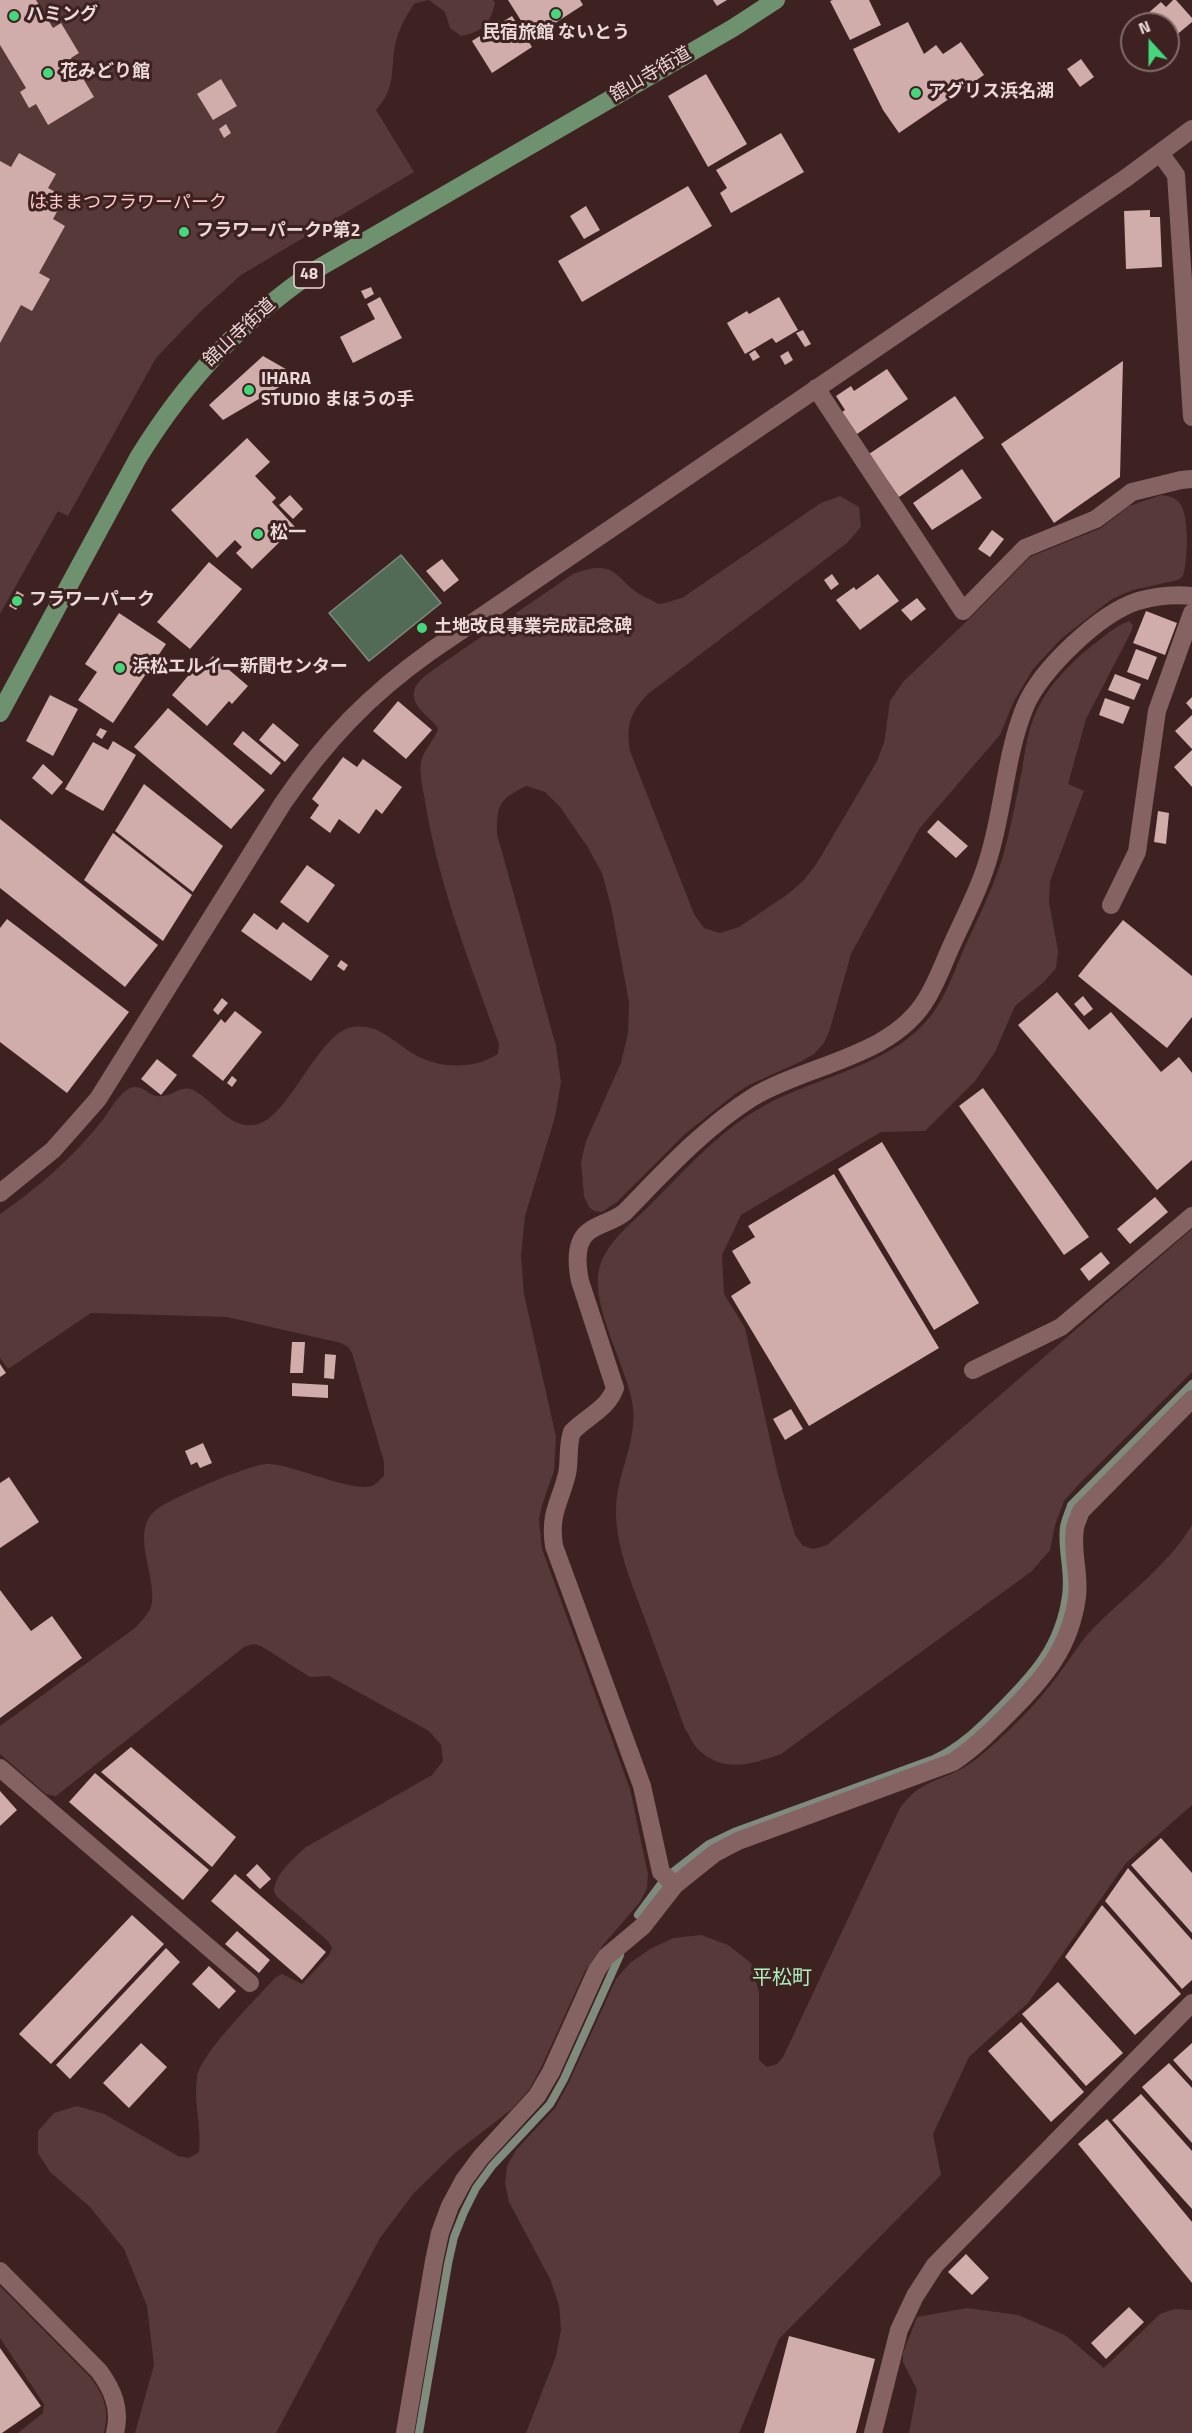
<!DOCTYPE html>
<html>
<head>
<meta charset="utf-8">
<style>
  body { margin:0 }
  #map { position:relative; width:1192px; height:2433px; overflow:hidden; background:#3d2221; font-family:"Titillium Web",sans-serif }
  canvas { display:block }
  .north { position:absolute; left:1120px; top:12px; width:60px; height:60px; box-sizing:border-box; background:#3d2221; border:2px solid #836b6a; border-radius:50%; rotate:339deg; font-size:16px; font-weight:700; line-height:24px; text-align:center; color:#ebd8d7 }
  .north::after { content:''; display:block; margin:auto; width:21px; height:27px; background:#44d77b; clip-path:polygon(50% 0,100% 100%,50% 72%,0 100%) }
</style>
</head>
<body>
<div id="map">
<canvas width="1192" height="2433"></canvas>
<div class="north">N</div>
</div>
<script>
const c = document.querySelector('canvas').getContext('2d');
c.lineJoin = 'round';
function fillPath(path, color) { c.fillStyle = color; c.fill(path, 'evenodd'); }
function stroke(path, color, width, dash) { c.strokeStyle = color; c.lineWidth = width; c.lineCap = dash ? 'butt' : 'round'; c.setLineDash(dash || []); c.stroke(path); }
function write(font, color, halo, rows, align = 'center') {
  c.font = font + ' "Titillium Web","Noto Sans JP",sans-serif'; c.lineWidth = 6; c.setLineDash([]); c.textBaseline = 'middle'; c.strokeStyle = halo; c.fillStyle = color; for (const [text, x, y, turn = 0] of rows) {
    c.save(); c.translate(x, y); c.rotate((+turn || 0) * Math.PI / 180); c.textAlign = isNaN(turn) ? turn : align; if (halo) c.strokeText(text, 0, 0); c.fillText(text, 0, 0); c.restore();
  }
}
fillPath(new Path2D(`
  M0 0H428L414 4C404 19 396 34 394 52 391 77 394 90 376 110L414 172 241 275 200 312 156 358 68 516 58 511 0 614Z
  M429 0H493L495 3C490 24 483 32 461 36L450 28 445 12Z
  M1161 495C1169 496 1176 497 1181 505 1189 518 1188 561 1183 576L1178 580 1133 590 1112 599 1062 638 1033 669 1014 701 1000 735 919 829 851 954 830 1029 824 1043 814 1054 800 1062 749 1085 735 1094 685 1134 617 1202 602 1212 594 1211 589 1207 584 1196 581 1162 586 1141 621 1063 628 1033 629 1002 611 906 602 873 587 846 560 807 545 792 527 786C499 799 497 804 497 834L556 1046 561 1082 555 1117 525 1216 521 1256 524 1294 556 1437 554 1471 542 1505 539 1520 542 1549 630 1789 648 1874 647 1888 640 1902 603 1945 585 1971 541 2068 529 2090 512 2109 455 2153 413 2194 380 2238 276 2433H135L154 2365 147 2306 124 2249 90 2207 50 2172 38 2153V2131L54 2113 77 2106 104 2114 178 2156 189 2158 199 2152C202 2127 193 2102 197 2077 201 2053 257 1998 275 1978L282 1974 302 1984 329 1955 332 1948 328 1941 277 1897 274 1892C275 1873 293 1859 306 1847L432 1775 443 1761 441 1745 429 1731 329 1676 310 1677 261 1646 253 1644 244 1647 56 1796 46 1794 0 1754V1726L135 1628C142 1620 151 1612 152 1602 156 1574 129 1530 157 1509 172 1498 250 1464 267 1464 291 1463 356 1495 374 1485 377 1483 381 1478 384 1476V1462L352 1353 348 1347 341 1343 227 1317 91 1313 8 1369 0 1358V1214C38 1188 72 1158 101 1122 109 1113 121 1088 134 1087 145 1086 151 1099 163 1096 174 1095 181 1085 193 1090 216 1101 233 1136 263 1122 292 1108 320 1033 352 1027 377 1023 392 1040 412 1053 437 1069 473 1070 498 1054L499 1044C471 966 440 889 426 807 424 793 419 776 421 762 424 749 434 741 438 729 433 720 425 716 419 708 404 687 425 676 440 665L573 574C621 556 614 583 647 598 650 599 656 603 659 604 666 604 676 599 682 598L821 503 840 496 859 507 861 527 847 543 648 694C630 713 626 725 630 751L694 914 704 928 720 933 739 927 788 894 804 880 817 863 876 763 884 743 890 701 903 682 970 618 1030 557 1101 528 1129 506Z
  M1129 621 1133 625 1131 632 1086 719 1068 784 1084 791 1050 881 1049 902 1058 951 1056 968 1044 982 1015 1006 995 1052 975 1081 925 1131 881 1132 741 1215 722 1255 724 1294 745 1328 778 1475 795 1535 803 1546 814 1549 827 1545 1192 1229V1372L1079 1484 1064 1501 1055 1525 1050 1550 1032 1571 781 1754C753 1764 726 1773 701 1752 694 1747 690 1736 685 1729 672 1692 658 1656 645 1619 632 1584 615 1546 616 1508 617 1474 637 1441 633 1407 628 1366 586 1301 601 1263 609 1240 633 1222 649 1206 684 1171 719 1131 762 1107 820 1074 899 1066 937 1007 948 990 955 969 963 951 977 920 993 889 1003 856 1011 828 1016 799 1022 770 1025 750 1028 729 1037 710 1048 686 1069 665 1089 648 1102 638 1114 627 1129 621Z
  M1192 1525V1805L1126 1863 1028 2003 969 2057 933 2134 941 2175 779 2339 739 2433H526L556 2356 561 2330 559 2305 550 2279 509 2202 505 2183 507 2166 516 2150 555 2108 569 2082 616 1979 630 1963 650 1949 673 1938 701 1935 728 1945 751 1963 759 1992V2060L767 2067 777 2064 783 2057 900 1808C923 1776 947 1782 975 1760 997 1743 1030 1711 1047 1689 1062 1672 1073 1652 1088 1634 1122 1597 1166 1569 1192 1525Z
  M0 2286 91 2378C104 2395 110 2411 104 2433H18L43 2413 44 2404 0 2338Z
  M967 2308 1018 2315 1065 2335 1104 2368 1160 2314 1175 2309 1192 2310V2433H909L917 2390 903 2362V2353L917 2317Z`), '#563938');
const water = new Path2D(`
  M401 555 441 603 369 661 329 613Z`);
fillPath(water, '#516b57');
stroke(water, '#7f8c7d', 1.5);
stroke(new Path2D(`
  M673 1872 709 1844 734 1832 934 1759C960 1747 978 1729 999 1708 1033 1674 1059 1646 1066 1596 1070 1573 1061 1550 1064 1527 1065 1520 1069 1512 1071 1505L1192 1384
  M638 1915 661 1884
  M419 2433 448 2264 454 2237 464 2212 476 2188 492 2166 550 2104 564 2079 620 1955`), '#7f8c7d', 8);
fillPath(new Path2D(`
  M0 0H36L53 28 61 23 79 53 71 58 94 97 48 125 36 104 29 108 20 92 26 88 0 45Z
  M508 0H580L583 5 532 38Z
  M713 0H727L717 6Z
  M833 0H869L881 25 850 40 830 1Z
  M1173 0H1176L1192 18V22L1168 42V24H1141L1139 21 1161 2 1166 7Z
  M512 16 532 47 492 73 472 41Z
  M908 22 924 54 936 45 943 54 961 42 984 75 899 133 883 110 853 49Z
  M1081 59 1094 77 1080 87 1067 69Z
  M706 74 747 144 708 167 668 96Z
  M221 79 237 106 213 120 197 94Z
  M226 124 231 133 224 138 219 129Z
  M781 133 804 172 731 213 720 193 727 188 716 170Z
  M19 153 56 174 48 188 65 197 53 219 65 226 39 273 50 279 32 311 21 305 0 343V161L11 167Z
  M688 186 712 226 582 302 558 261Z
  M586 206 600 230 584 239 570 216Z
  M1150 210V217H1160L1162 267 1126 269 1124 211Z
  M371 287 374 294 365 299 361 291Z
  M380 297 402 338 353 363 340 337 375 319 367 304Z
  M779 297 798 330 776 343 772 338 745 354 727 323 747 311 749 314Z
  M803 330 811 344 805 347 796 333Z
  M755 350 760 357 753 361 749 354Z
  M788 351 793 360 785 365 780 356Z
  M263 356 298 376 223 420 209 405Z
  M1123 361 1120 477 1054 523 1001 444Z
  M887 369 908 399 857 434 842 412 845 410 836 396 851 386 854 391Z
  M955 396 984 438 899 497 869 454Z
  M247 438 270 462 255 476 276 498 272 502 295 527 252 569 236 553 242 547 235 540 217 558 171 510Z
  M962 469 982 498 932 530 913 503Z
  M290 495 303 509 293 519 279 505Z
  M992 530 1004 539 990 557 978 549Z
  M442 559 459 580 444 592 426 571Z
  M209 562 242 589 190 649 157 622Z
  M832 574 839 584 831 590 824 580Z
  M878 574 899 601 860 630 836 600 854 587 856 590Z
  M17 591 24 595 16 610 9 606Z
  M917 598 926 609 911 621 901 610Z
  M1146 611 1177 623 1165 655 1133 643Z
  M119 613 166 644 113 723 78 700 97 672 85 664Z
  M1136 649 1157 657 1148 680 1127 672Z
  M213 656 248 686 232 704 229 701 207 726 172 695 198 664 203 667Z
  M1115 674 1141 684 1134 700 1108 690Z
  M50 695 78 709 53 756 26 741Z
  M1192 697V710L1186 703Z
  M1105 698 1130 707 1123 724 1099 715Z
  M398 701 432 730 406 759 373 731Z
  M168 708 265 790 231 829 134 747Z
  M1192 715V749L1175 731Z
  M273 723 299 745 285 762 259 740Z
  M100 728 107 731 102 739 96 735Z
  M243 731 281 763 271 775 233 744Z
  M113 741 136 755 103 811 65 789 93 742 108 750Z
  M1192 750V787L1174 767Z
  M343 757 357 767 363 759 402 787 382 814 376 809 359 834 339 819 330 833 310 818 319 805 312 799Z
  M43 764 63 782 52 795 32 778Z
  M144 784 223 846 193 892 115 831Z
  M1158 811 1169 813 1166 844 1154 842Z
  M0 819 158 945 125 987 0 888Z
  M938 820 968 846 956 858 927 832Z
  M113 833 192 895 163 941 84 880Z
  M307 865 335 885 308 923 280 902Z
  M254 913 277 930 283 922 329 956 311 981 241 931Z
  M7 919 129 1012 67 1093 0 1042V928Z
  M1123 920 1192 976V1017L1167 1048 1078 976Z
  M341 960 348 965 344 971 337 966Z
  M1057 992 1089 1030 1111 1012 1161 1072 1179 1057 1192 1073V1160L1157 1190 1018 1025Z
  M1083 996 1093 1009 1084 1016 1074 1004Z
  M222 998 228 1003 218 1015 213 1010Z
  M235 1011 262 1032 223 1081 192 1056 221 1019 225 1023Z
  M157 1059 177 1075 161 1095 141 1079Z
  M232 1076 237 1080 232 1087 227 1083Z
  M983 1088 1089 1237 1064 1255 959 1106Z
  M882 1142 979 1303 934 1330 838 1169Z
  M834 1174 939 1348 809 1426 731 1296 751 1283 732 1251 755 1237 748 1226Z
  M1155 1197 1168 1212 1130 1244 1117 1229Z
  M1101 1252 1110 1263 1089 1281 1080 1269Z
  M292 1342H305L303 1373H290Z
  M325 1354 336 1355 334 1379 324 1378Z
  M0 1364 6 1373 0 1377Z
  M292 1383 328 1385V1398L292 1396Z
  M791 1409 803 1429 785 1440 773 1419Z
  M203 1443 212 1463 200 1468 197 1462 191 1465 185 1451Z
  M9 1477 39 1522 0 1548V1483Z
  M0 1590 31 1631 52 1616 82 1658 0 1718Z
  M131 1747 236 1837 212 1867 101 1772Z
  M95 1773 209 1870 183 1900 69 1802Z
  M0 1791 17 1810 0 1826Z
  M1161 1838 1192 1873V1933L1131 1865Z
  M257 1864 271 1879 260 1889 246 1875Z
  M1128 1868 1192 1940V1980L1182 1989 1105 1901Z
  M235 1874 326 1952 302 1980 211 1901Z
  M1102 1905 1181 1994 1135 2035 1065 1957Z
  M132 1915 164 1944 51 2064 19 2034Z
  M237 1931 270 1960 259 1973 225 1944Z
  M166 1948 180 1962 70 2079 56 2065Z
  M209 1966 236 1991 219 2009 192 1984Z
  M1058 1982 1123 2053 1086 2086 1022 2014Z
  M1021 2022 1084 2092 1051 2122 988 2051Z
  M141 2043 167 2067 129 2108 103 2083Z
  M1192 2043V2081L1173 2060Z
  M1169 2063 1192 2088V2143L1142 2087Z
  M1141 2094 1192 2151V2209L1112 2120Z
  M1107 2119 1192 2222V2283L1078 2144Z
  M966 2254 989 2278 972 2295 948 2272Z
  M1129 2307 1144 2322 1106 2359 1091 2343Z
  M789 2336 875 2359 856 2433H764Z
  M0 2348 41 2406 2 2433H0Z`), '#d0acaa');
stroke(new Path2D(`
  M1160 153 1176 175 1192 417
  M816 388 963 611 1025 548 1096 519 1132 492 1181 480 1192 479
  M1111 905 1137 852 1157 711 1192 613
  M0 1193 53 1150 98 1099 283 803C327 739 368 696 431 651L1126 178 1192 129
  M973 1370 1061 1327 1192 1216
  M0 1768 250 1983
  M675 1885 661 1872 642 1786 554 1546C549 1513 560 1503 567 1474 570 1460 567 1446 572 1432 586 1417 608 1409 615 1388L580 1281C577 1266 574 1243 588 1232 599 1223 613 1222 625 1212 665 1171 704 1128 753 1097 808 1064 893 1057 927 998 938 980 945 959 954 940 967 912 982 883 990 853 1004 805 1006 753 1025 707 1040 670 1100 613 1138 601 1156 596 1174 594 1192 596
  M0 2271 99 2371C113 2390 121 2409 115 2433
  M405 2433 434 2261 440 2233 450 2206 464 2180 481 2157 537 2096 551 2072 597 1970 606 1957 643 1926 675 1885 715 1853 738 1841 953 1762C974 1748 991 1731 1009 1713 1044 1678 1070 1648 1077 1597 1080 1574 1071 1551 1075 1528 1076 1523 1079 1516 1081 1511L1192 1399
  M873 2433 899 2330 915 2296 935 2265 1192 2003`), '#846362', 18);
stroke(new Path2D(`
  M0 713 138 458C186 380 241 321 317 269L733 28 776 0`), '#6e916f', 18);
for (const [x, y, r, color] of [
  [556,14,6,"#44d77b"],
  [14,16,6,"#44d77b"],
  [48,73,6,"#44d77b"],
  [916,93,6,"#44d77b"],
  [184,232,6,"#44d77b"],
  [249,390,6,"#44d77b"],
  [258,534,6,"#44d77b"],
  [17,601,6,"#44d77b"],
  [422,628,6,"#44d77b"],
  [120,668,6,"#44d77b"]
]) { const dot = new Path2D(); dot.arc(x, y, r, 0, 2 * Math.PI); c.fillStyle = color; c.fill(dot); stroke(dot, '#3d2221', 2); }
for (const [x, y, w] of [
  [309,275,30]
]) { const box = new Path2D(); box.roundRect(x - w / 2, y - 13, w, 26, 4.5); c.fillStyle = '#3d2221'; c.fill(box); stroke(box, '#ebd8d7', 1.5); }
write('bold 16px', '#ebd8d7', null, [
  ["48",309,275]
]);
write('bold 18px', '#ebd8d7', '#3d2221', [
  ["ハミング",26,16],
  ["民宿旅館 ないとう",556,34,"center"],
  ["花みどり館",60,73],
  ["アグリス浜名湖",928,93],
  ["フラワーパークP第2",196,232],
  ["IHARA",261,380],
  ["STUDIO まほうの手",261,401],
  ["松一",270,534],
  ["フラワーパーク",29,601],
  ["土地改良事業完成記念碑",434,628],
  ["浜松エルイー新聞センター",132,668]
], 'left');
write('18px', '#ebd8d7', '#3d2221', [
  ["舘山寺街道",651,75,-30],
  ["舘山寺街道",240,333,-43]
]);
write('18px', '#ffcbc8', '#3d2221', [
  ["はままつフラワーパーク",128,204]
]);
write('20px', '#acf1bd', '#3d2221', [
  ["平松町",782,1979]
]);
</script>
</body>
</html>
